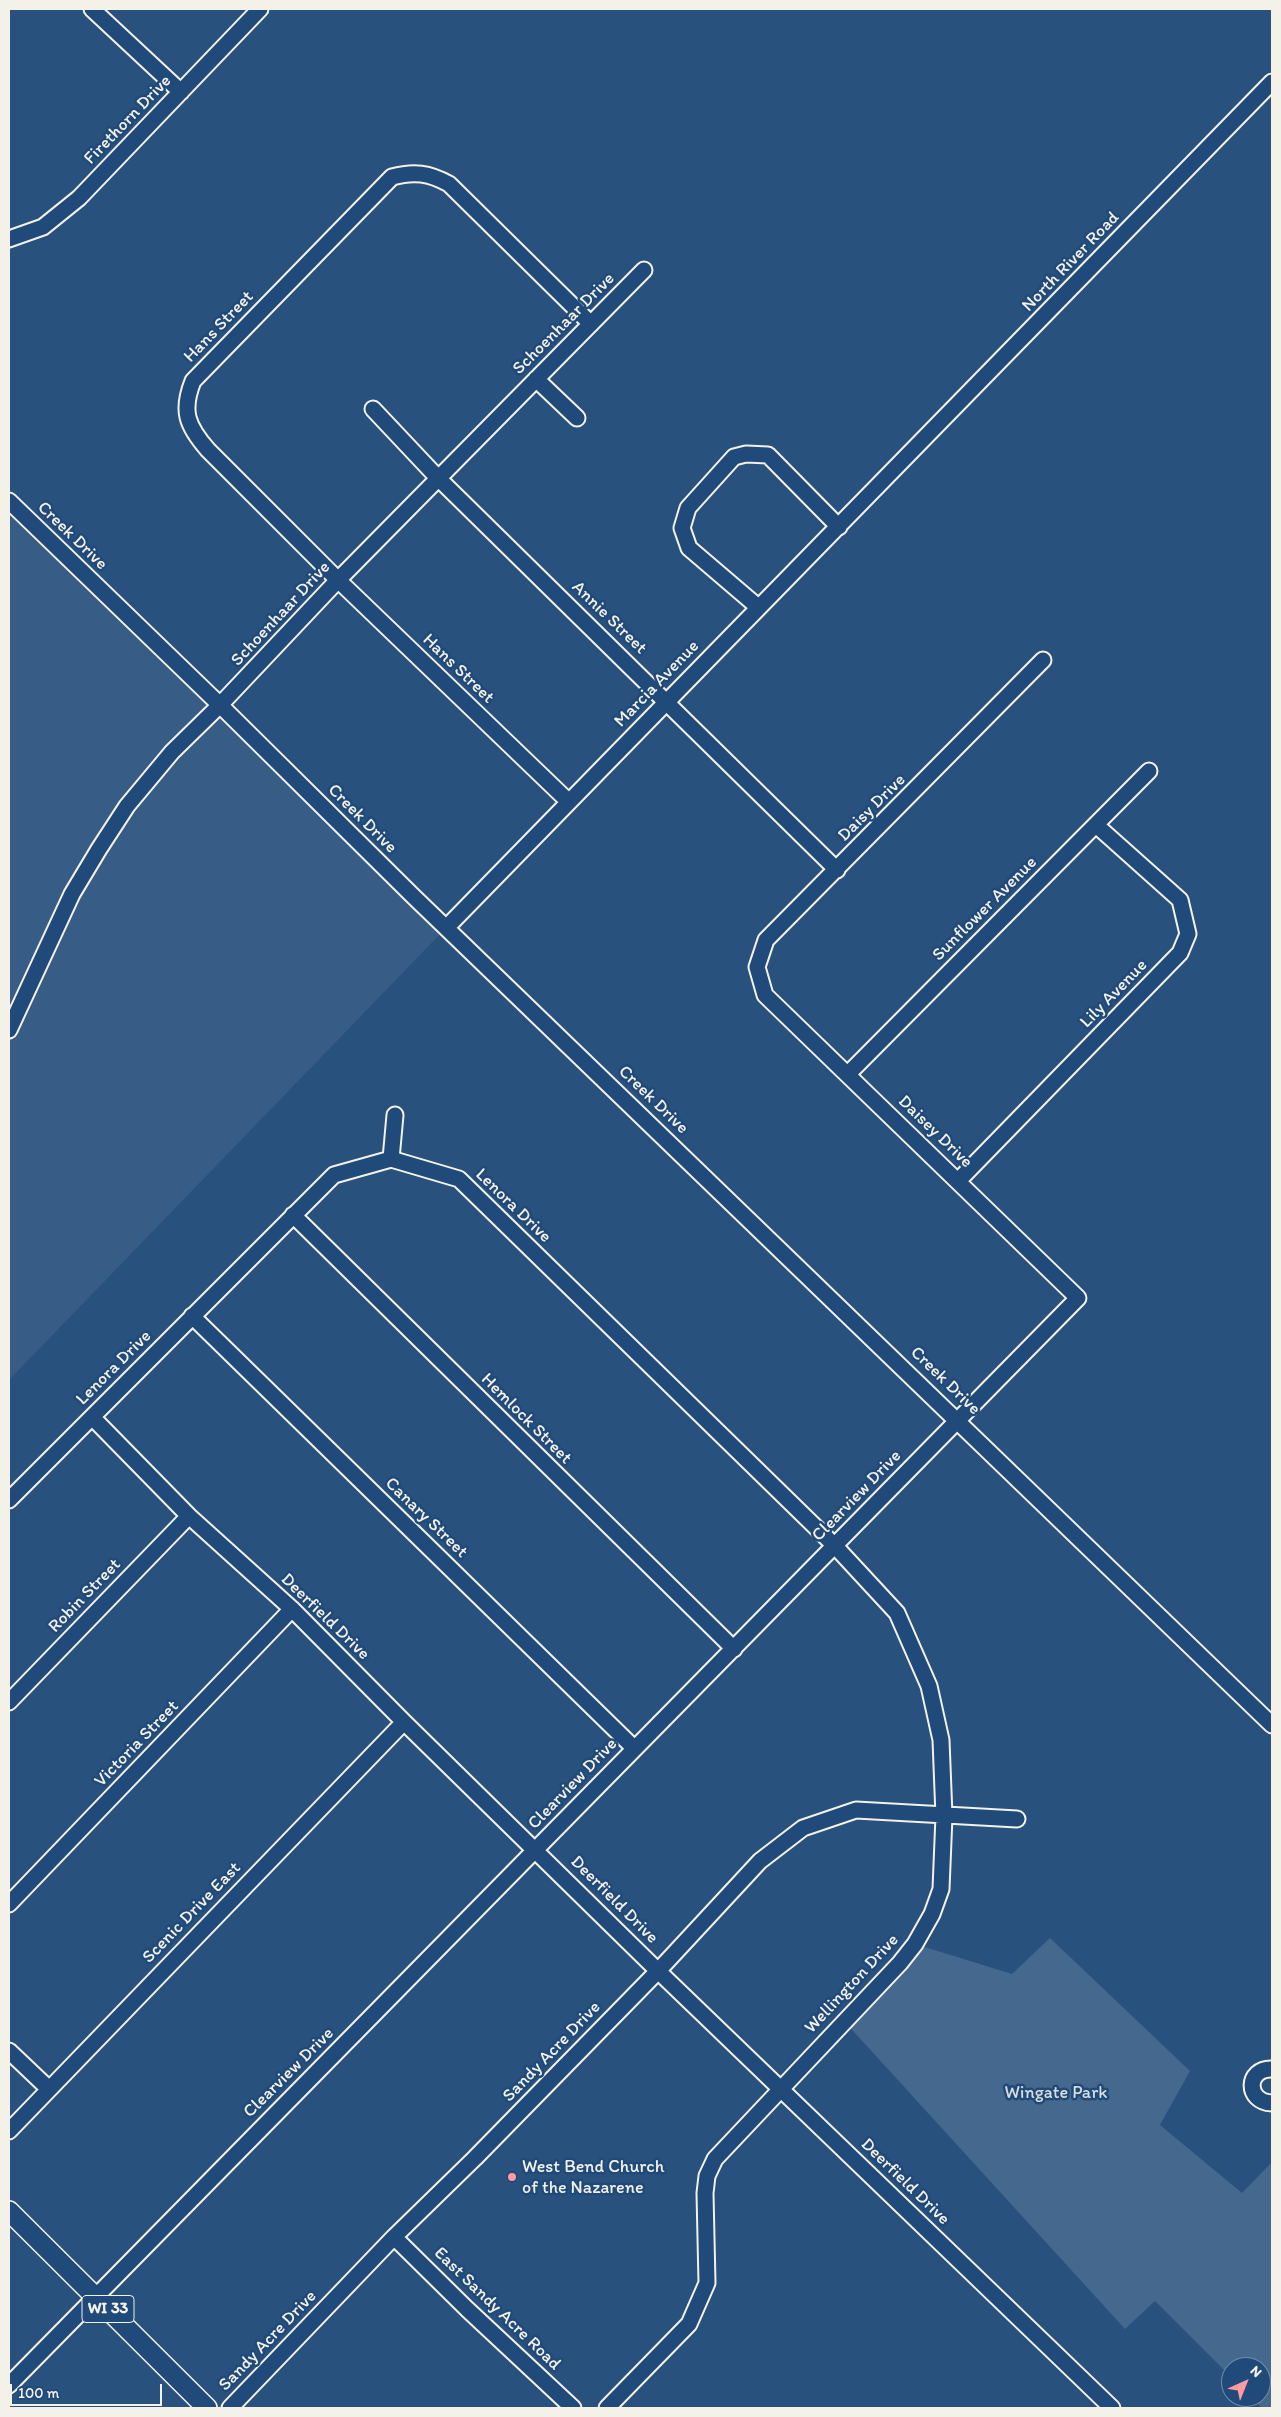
<!DOCTYPE html>
<html>
<head>
<meta charset="utf-8">
<style>
  body { margin:0 }
  #map { position:relative; width:1281px; height:2417px; overflow:hidden; background:#28517e; font-family:Itim,sans-serif }
  canvas { display:block }
  .frame { position:absolute; inset:0; border:10px solid #f4f1e8; pointer-events:none }
  .north { position:absolute; left:1221px; top:2357px; width:50px; height:50px; box-sizing:border-box; background:#1f4a7a; border:1px solid #748da6; border-radius:50%; rotate:44deg; font-size:14px; font-weight:700; line-height:20px; text-align:center; color:#f4f1e8 }
  .north::after { content:''; display:block; margin:auto; width:18px; height:22px; background:#ff9aa2; clip-path:polygon(50% 0,100% 100%,50% 72%,0 100%) }
  .scale { position:absolute; left:10px; top:2384px; width:152px; height:22px; box-sizing:border-box; border:2px solid #f4f1e8; border-top:0; padding-left:6px; font-size:15px; line-height:18px; white-space:nowrap; color:#f4f1e8; -webkit-text-stroke:4px #1f4a7a; paint-order:stroke }
</style>
</head>
<body>
<div id="map">
<canvas width="1281" height="2417"></canvas>
<div class="frame"></div>
<div class="north">N</div>
<div class="scale">100 m</div>
</div>
<script>
const c = document.querySelector('canvas').getContext('2d');
c.lineJoin = 'round';
function fillPath(path, color) { c.fillStyle = color; c.fill(path, 'evenodd'); }
function stroke(path, color, width, dash) { c.strokeStyle = color; c.lineWidth = width; c.lineCap = dash ? 'butt' : 'round'; c.setLineDash(dash || []); c.stroke(path); }
function write(font, color, halo, rows, align = 'center') {
  c.font = font + ' Itim,sans-serif'; c.lineWidth = 5; c.setLineDash([]); c.textBaseline = 'middle'; c.strokeStyle = halo; c.fillStyle = color; for (const [text, x, y, turn = 0] of rows) {
    c.save(); c.translate(x, y); c.rotate((+turn || 0) * Math.PI / 180); c.textAlign = isNaN(turn) ? turn : align; if (halo) c.strokeText(text, 0, 0); c.fillText(text, 0, 0); c.restore();
  }
}
fillPath(new Path2D(`
  M9 501 447 927 9 1380Z`), '#375d86');
fillPath(new Path2D(`
  M1050 1938 1190 2071 1160 2125 1242 2193 1272 2162V2408H1262L1250 2397H1261V2367H1231V2377L1155 2301 1125 2329 844 2021 915 1944 1012 1974Z`), '#45688e');
const minor = new Path2D(`
  M92 9 181 92
  M9 239 43 227 79 198 260 9
  M536 379 577 418
  M373 409 438 478 837 870
  M9 501 220 705 413 896 1272 1725
  M758 607 689 548 682 528 688 508 734 457 746 454 768 455 839 527
  M569 802 338 580 208 450C187 426 181 411 193 381L392 177C414 171 429 173 449 184L591 324
  M447 927 1272 82
  M9 1030 72 894 99 849 127 806 172 752 220 705 338 580 644 270
  M848 1074 1149 771
  M391 1159 395 1115
  M958 1181 1180 953 1188 934 1180 900 1096 825
  M293 1215 734 1649
  M192 1316 634 1748
  M92 1417 189 1516 292 1609 404 1722 658 1971 1112 2408
  M9 1500 334 1175 391 1159 459 1179 835 1546 897 1613 929 1686 941 1740 944 1816 941 1889 932 1914 915 1944 900 1963 715 2159 707 2176 705 2193 707 2283 689 2324 607 2408
  M9 1702 189 1516
  M9 1904 292 1609
  M9 2051 49 2089
  M1272 2069C1246 2068 1245 2102 1272 2103
  M9 2131 404 1722
  M394 2237 467 2309 573 2408
  M9 2385 1078 1298 765 995 757 967 766 940 1043 660
  M230 2408 394 2237 475 2158 658 1971 760 1861 803 1828 856 1810 1017 1819`);
const major = new Path2D(`
  M9 2211 207 2408`);
stroke(minor, '#f4f1e8', 19);
stroke(major, '#f4f1e8', 22);
stroke(minor, '#1f4a7a', 15);
stroke(major, '#1f4a7a', 19);
for (const [x, y, r, color] of [
  [512,2177,5,"#ff9aa2"]
]) { const dot = new Path2D(); dot.arc(x, y, r, 0, 2 * Math.PI); c.fillStyle = color; c.fill(dot); stroke(dot, '#1f4a7a', 2); }
for (const [x, y, w] of [
  [108,2309,52]
]) { const box = new Path2D(); box.roundRect(x - w / 2, y - 13.5, w, 27, 4); c.fillStyle = '#1f4a7a'; c.fill(box); stroke(box, '#f4f1e8', 1); }
write('bold 16px', '#f4f1e8', null, [
  ["WI 33",108,2309]
]);
write('18px', '#f4f1e8', '#1f4a7a', [
  ["Firethorn Drive",128,120,-46],
  ["North River Road",1071,262,-46],
  ["Schoenhaar Drive",564,324,-45],
  ["Hans Street",219,327,-46],
  ["Creek Drive",72,536,44],
  ["Schoenhaar Drive",281,614,-47],
  ["Annie Street",609,618,44],
  ["Hans Street",458,669,44],
  ["Marcia Avenue",657,684,-46],
  ["Daisy Drive",872,808,-45],
  ["Creek Drive",362,819,45],
  ["Sunflower Avenue",985,909,-45],
  ["Lily Avenue",1114,994,-46],
  ["Creek Drive",653,1100,44],
  ["Daisey Drive",935,1132,44],
  ["Lenora Drive",513,1206,44],
  ["Lenora Drive",114,1368,-45],
  ["Creek Drive",945,1381,44],
  ["Hemlock Street",526,1419,45],
  ["Clearview Drive",857,1496,-46],
  ["Canary Street",426,1518,44],
  ["Robin Street",85,1596,-46],
  ["Deerfield Drive",325,1617,44],
  ["Victoria Street",137,1744,-46],
  ["Clearview Drive",573,1784,-46],
  ["Deerfield Drive",614,1900,45],
  ["Scenic Drive East",192,1913,-46],
  ["Wellington Drive",852,1984,-47],
  ["Sandy Acre Drive",552,2052,-46],
  ["Clearview Drive",289,2073,-45],
  ["Deerfield Drive",905,2182,44],
  ["East Sandy Acre Road",497,2309,44],
  ["Sandy Acre Drive",268,2341,-46]
]);
write('18px', '#dadcda', '#1f4a7a', [
  ["Wingate Park",1056,2093]
]);
write('18px', '#f4f1e8', '#1f4a7a', [
  ["West Bend Church",522,2167],
  ["of the Nazarene",522,2188]
], 'left');
</script>
</body>
</html>
